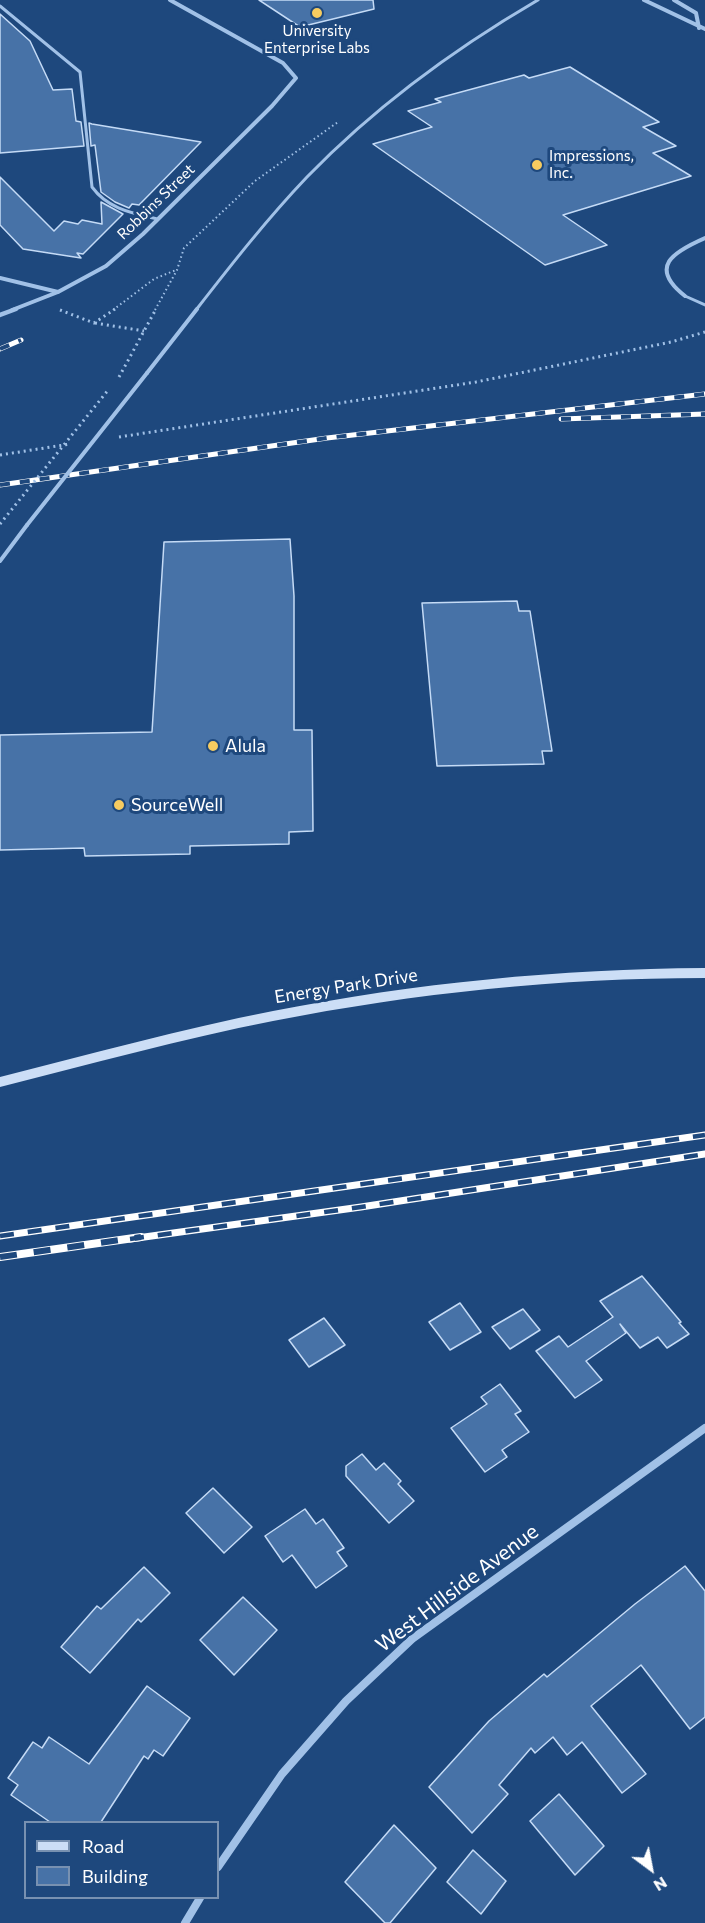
<!DOCTYPE html>
<html>
<head>
<meta charset="utf-8">
<style>
  body { margin:0 }
  #map { position:relative; width:705px; height:1923px; overflow:hidden; background:#1e487d; font-family:Commissioner,sans-serif }
  canvas { display:block }
  .legend { position:absolute; left:24px; top:1821px; width:195px; height:78px; box-sizing:border-box; background:#1e487d; border:2px solid #7891b1; margin:0; padding:8px 10px; list-style:none; font-size:18px; color:#fff }
  .legend li { display:flex; align-items:center; gap:12px; height:30px }
  .legend b { width:30px; border:2px solid #7891b1 }
  .north { position:absolute; left:621px; top:1839px; width:60px; height:60px; -webkit-text-stroke:4px #1e487d; paint-order:stroke; rotate:148deg; font-size:16px; font-weight:700; line-height:24px; text-align:center; color:#fff }
  .north::after { content:''; display:block; margin:auto; width:21px; height:27px; background:#fff; clip-path:polygon(50% 0,100% 100%,50% 72%,0 100%) }
</style>
</head>
<body>
<div id="map">
<canvas width="705" height="1923"></canvas>
<ul class="legend">
<li><b style="height:8px;background:#ccdef6"></b>Road</li>
<li><b style="height:16px;background:#4772a7"></b>Building</li>
</ul>
<div class="north">N</div>
</div>
<script>
const c = document.querySelector('canvas').getContext('2d');
c.lineJoin = 'round';
function fillPath(path, color) { c.fillStyle = color; c.fill(path, 'evenodd'); }
function stroke(path, color, width, dash) { c.strokeStyle = color; c.lineWidth = width; c.lineCap = dash ? 'butt' : 'round'; c.setLineDash(dash || []); c.stroke(path); }
function write(font, color, halo, rows, align = 'center') {
  c.font = font + ' Commissioner,sans-serif'; c.lineWidth = 6; c.setLineDash([]); c.textBaseline = 'middle'; c.strokeStyle = halo; c.fillStyle = color; for (const [text, x, y, turn = 0] of rows) {
    c.save(); c.translate(x, y); c.rotate((+turn || 0) * Math.PI / 180); c.textAlign = isNaN(turn) ? turn : align; if (halo) c.strokeText(text, 0, 0); c.fillText(text, 0, 0); c.restore();
  }
}
const building = new Path2D(`
  M259 0H373L374 9 300 27Z
  M0 14 30 41 53 90 72 89 76 121 81 122 84 146 0 153Z
  M570 67 659 122 643 127 676 146 653 153 691 176 563 215 607 245 545 265 373 144 432 127 408 111 441 102 435 99 524 75 529 78Z
  M89 123 92 124 201 142 139 205 132 204 129 208 115 202 101 192 95 145 91 146Z
  M0 177 54 231 64 221 78 224 82 220 102 224 101 202 123 214 83 254 77 253 81 258 23 249 0 225Z
  M290 539 294 596V730H312L313 831 289 832V844L190 846V854L85 856 84 848 0 850V735L152 732 164 542Z
  M517 601 519 611H530L552 751H542L544 764 437 766 422 603Z
  M642 1276 681 1322 679 1323 689 1334 667 1348 658 1337 640 1348 620 1324 626 1333 586 1361 602 1380 575 1398 536 1351 559 1336 568 1347 613 1317 600 1301Z
  M460 1303 481 1332 450 1350 429 1322Z
  M523 1309 540 1330 510 1349 492 1327Z
  M324 1318 345 1345 309 1367 289 1340Z
  M500 1384 521 1411 515 1414 529 1432 502 1450 507 1457 485 1472 451 1428 487 1404 481 1397Z
  M362 1454 376 1470 384 1463 401 1481 398 1484 414 1501 389 1523 346 1476V1466Z
  M213 1488 252 1527 224 1553 186 1513Z
  M305 1509 316 1524 323 1519 344 1548 337 1552 347 1566 316 1588 292 1555 283 1562 265 1536Z
  M685 1566 705 1591V1717L690 1729 641 1665 591 1706 646 1774 622 1793 582 1742 567 1755 553 1737 535 1753 531 1748 499 1785 508 1794 472 1833 429 1787 489 1721 544 1674 547 1677 635 1604Z
  M144 1567 170 1593 141 1622 138 1619 90 1673 61 1647 97 1606 101 1609Z
  M243 1597 277 1630 234 1675 200 1640Z
  M147 1686 190 1718 163 1756 154 1750 148 1759 144 1756 101 1822H50L11 1795 18 1785 8 1778 33 1742 42 1748 49 1737 89 1764Z
  M559 1794 604 1846 575 1875 530 1821Z
  M394 1825 436 1868 390 1923H385L345 1882Z
  M473 1850 506 1881 481 1914 447 1882Z`);
fillPath(building, '#4772a7');
stroke(building, '#c5dbf6', 1.5);
stroke(new Path2D(`
  M113 310 154 279 176 270
  M155 310 177 270 184 248 255 181 338 122`), '#a1c1e7', 2, [1.5, 3]);
stroke(new Path2D(`
  M60 310 94 323 115 309
  M95 323 144 331
  M119 377 156 309
  M119 437 476 382 671 342 705 332
  M0 455 70 444`), '#a1c1e7', 3, [2, 4]);
stroke(new Path2D(`
  M0 6 80 72 92 187C108 209 132 213 157 219
  M685 296 705 305
  M196 310C231 265 267 219 307 177 375 107 454 49 538 0`), '#a1c1e7', 3);
stroke(new Path2D(`
  M147 373 197 309
  M0 561 27 525`), '#a1c1e7', 4);
stroke(new Path2D(`
  M644 0 705 29
  M674 0 696 13 699 28
  M0 278 58 292
  M685 296C648 267 673 252 705 238
  M12 310 58 292 106 266 143 234 272 106 296 78 283 63 170 0`), '#a1c1e7', 4);
stroke(new Path2D(`
  M0 315 16 309`), '#a1c1e7', 4.5);
stroke(new Path2D(`
  M218 1867 282 1774 346 1701 412 1639 705 1428
  M185 1923 200 1898`), '#a1c1e7', 8);
fillPath(new Path2D(`
  M705 968V978C559 978 416 993 273 1021 181 1039 91 1064 0 1087V1077C91 1054 181 1029 273 1011 416 983 559 969 705 968Z`), '#ccdef6');
const railFar2 = new Path2D(`
  M0 349 21 340
  M561 419 705 414
  M0 485 327 438 705 394`);
const railFar1 = new Path2D(`
  M0 1236 705 1135
  M130 1239 361 1207 705 1154`);
const rail = new Path2D(`
  M0 1257 141 1237`);
stroke(railFar2, '#fff', 5);
stroke(railFar1, '#fff', 7);
stroke(rail, '#fff', 8);
stroke(railFar2, '#1e487d', 4, [10]);
stroke(railFar1, '#1e487d', 4.5, [14]);
stroke(rail, '#1e487d', 6, [17]);
stroke(new Path2D(`
  M0 524 109 389`), '#a1c1e7', 3, [2, 4]);
stroke(new Path2D(`
  M27 525 147 373`), '#a1c1e7', 4);
for (const [x, y, r, color] of [
  [317,13,6,"#f6cb60"],
  [537,165,6,"#f6cb60"],
  [213,746,6,"#f6cb60"],
  [119,805,6,"#f6cb60"]
]) { const dot = new Path2D(); dot.arc(x, y, r, 0, 2 * Math.PI); c.fillStyle = color; c.fill(dot); stroke(dot, '#1e487d', 2); }
write('15px', '#fff', '#1e487d', [
  ["University",317,31],
  ["Enterprise Labs",317,48],
  ["Impressions,",549,156,"left"],
  ["Inc.",549,173,"left"]
]);
write('15px', '#fff', '#1e487d', [
  ["Robbins Street",156,202,-44]
]);
write('18px', '#fff', '#1e487d', [
  ["Alula",225,746],
  ["SourceWell",131,805]
], 'left');
write('18px', '#fff', '#1e487d', [
  ["Energy Park Drive",346,986,-9]
]);
write('21px', '#fff', '#1e487d', [
  ["West Hillside Avenue",457,1588,-37]
]);
</script>
</body>
</html>
